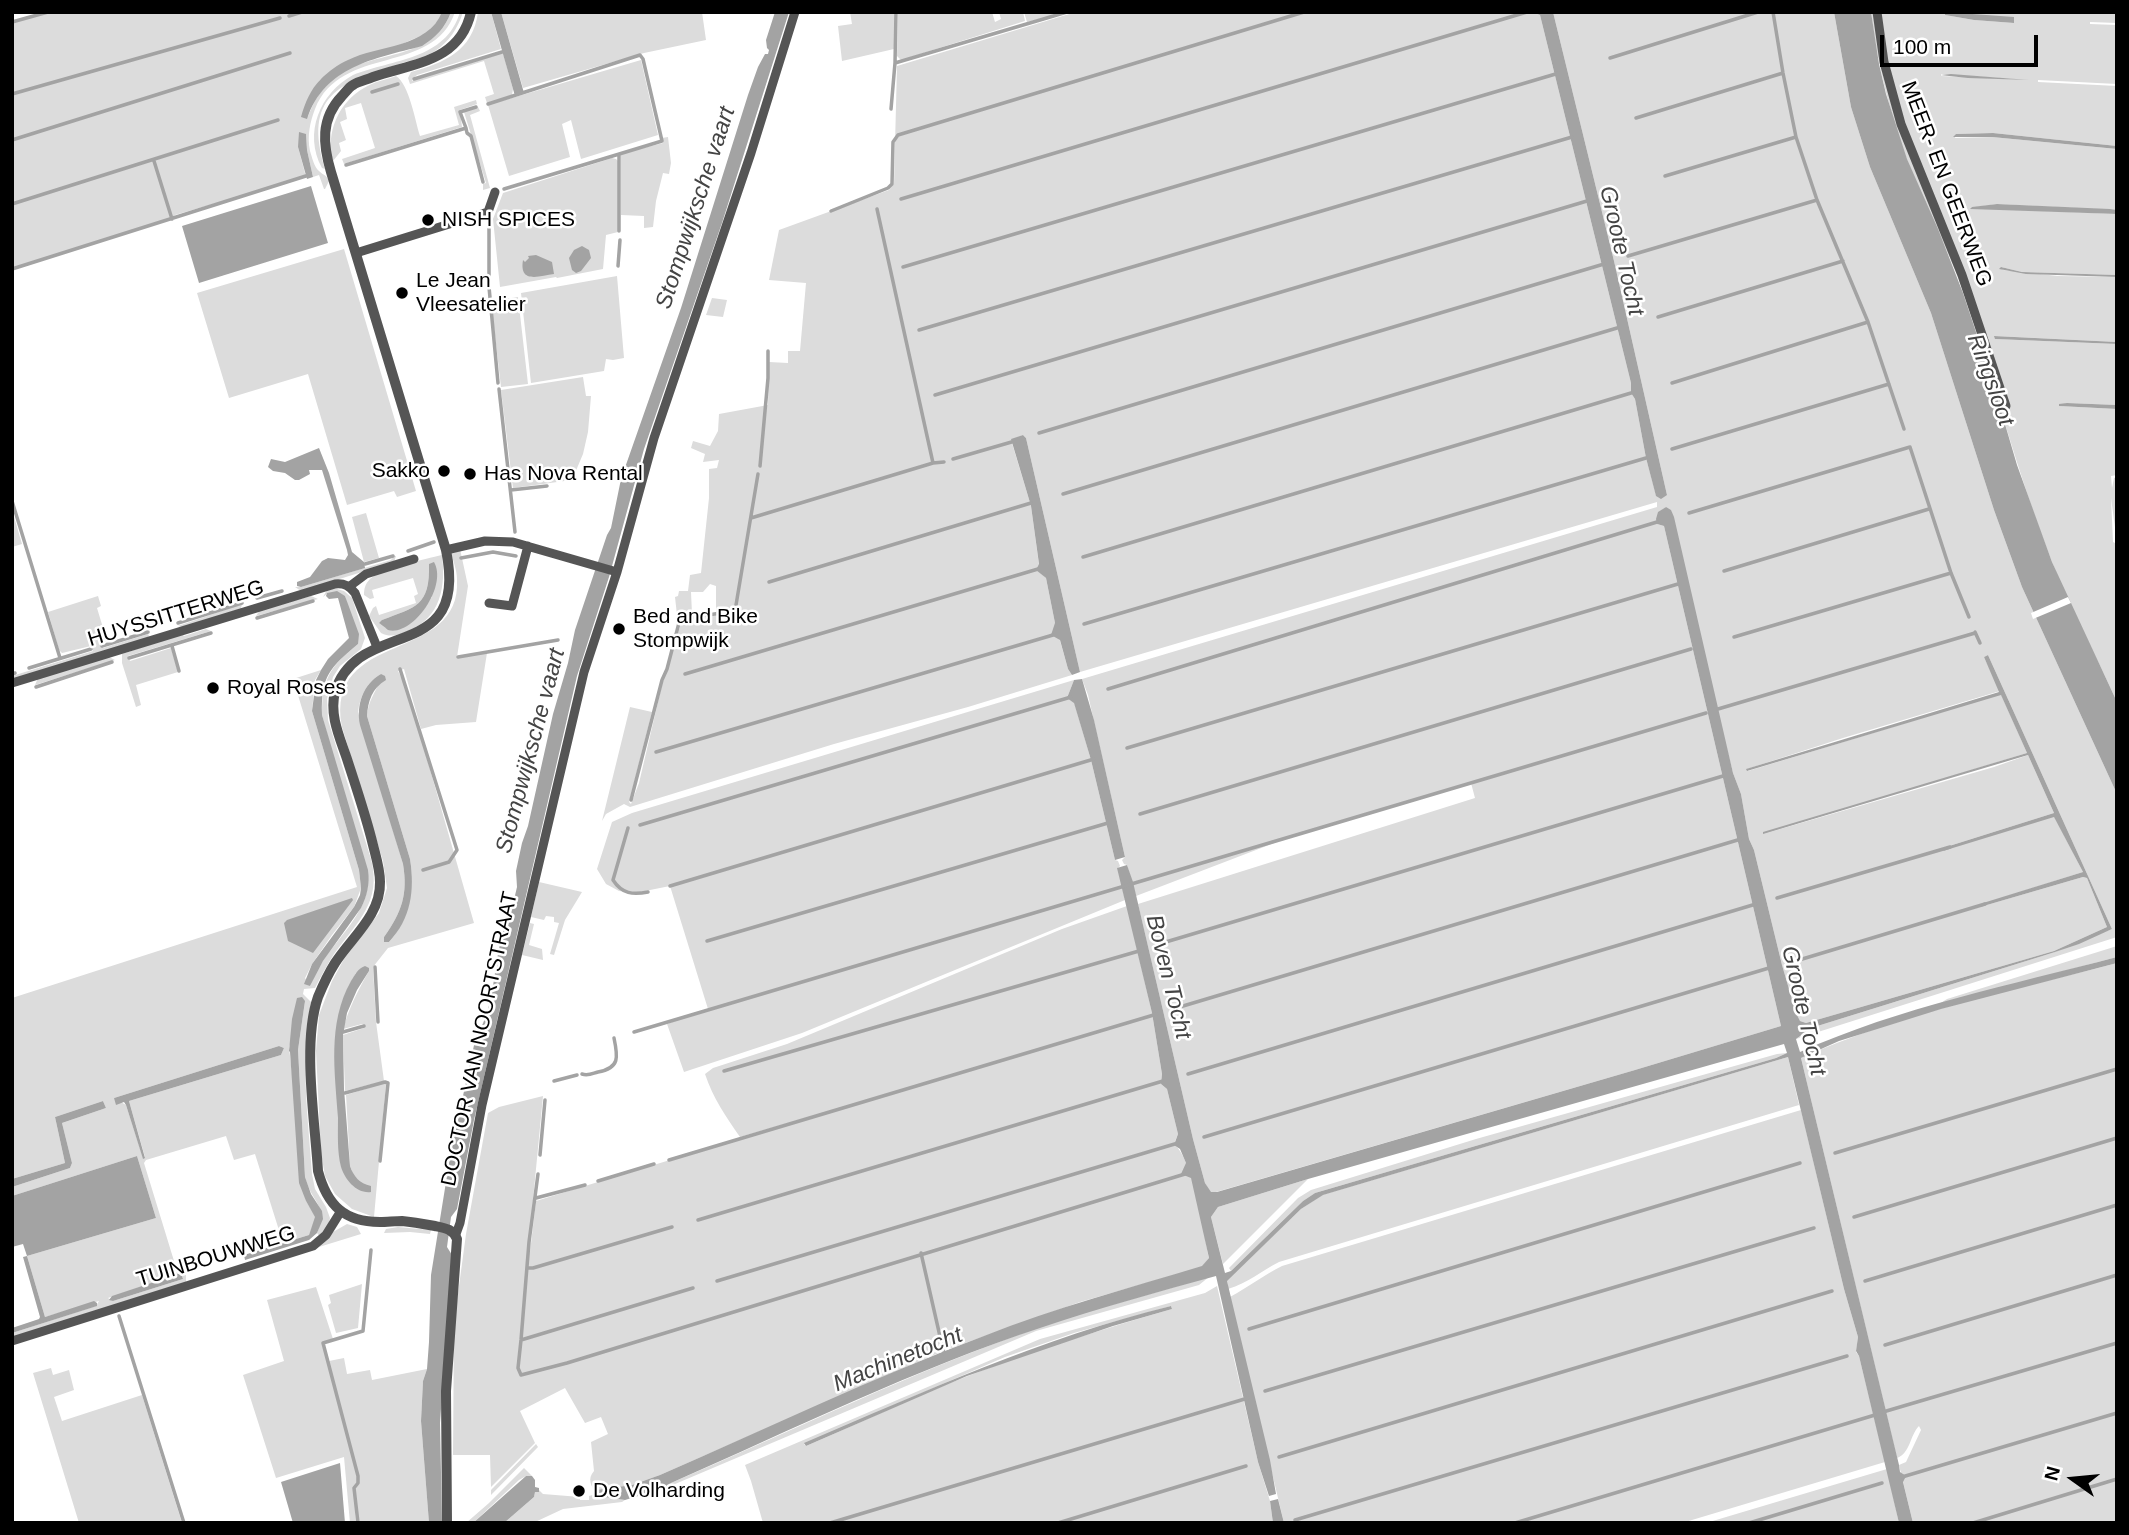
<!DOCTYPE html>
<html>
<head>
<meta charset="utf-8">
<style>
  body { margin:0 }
  #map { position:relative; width:2129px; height:1535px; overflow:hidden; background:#fff; font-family:Helvetica,sans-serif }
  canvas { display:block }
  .frame { position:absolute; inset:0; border:14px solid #000; pointer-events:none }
  .north { position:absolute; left:2038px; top:1444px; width:70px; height:70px; -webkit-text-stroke:5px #fff; paint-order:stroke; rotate:285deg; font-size:19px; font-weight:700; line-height:28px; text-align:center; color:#000 }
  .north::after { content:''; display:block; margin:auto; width:24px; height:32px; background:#000; clip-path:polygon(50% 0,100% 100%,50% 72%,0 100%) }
  .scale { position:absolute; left:1880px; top:35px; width:158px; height:32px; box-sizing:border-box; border:4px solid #000; border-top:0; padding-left:9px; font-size:21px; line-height:24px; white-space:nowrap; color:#000; -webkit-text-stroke:5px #fff; paint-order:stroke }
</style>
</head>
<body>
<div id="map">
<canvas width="2129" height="1535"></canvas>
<div class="frame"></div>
<div class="north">N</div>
<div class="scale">100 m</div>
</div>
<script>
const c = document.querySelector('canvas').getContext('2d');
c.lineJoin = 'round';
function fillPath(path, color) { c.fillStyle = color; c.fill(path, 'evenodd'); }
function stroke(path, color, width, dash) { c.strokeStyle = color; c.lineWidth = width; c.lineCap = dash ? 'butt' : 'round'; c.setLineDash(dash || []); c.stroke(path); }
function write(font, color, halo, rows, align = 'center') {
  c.font = font + ' Helvetica,sans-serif'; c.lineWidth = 5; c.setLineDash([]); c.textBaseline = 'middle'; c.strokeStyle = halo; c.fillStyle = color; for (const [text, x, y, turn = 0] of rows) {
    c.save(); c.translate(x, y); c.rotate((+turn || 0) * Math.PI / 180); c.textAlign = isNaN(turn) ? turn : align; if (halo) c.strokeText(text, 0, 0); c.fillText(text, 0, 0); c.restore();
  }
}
fillPath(new Path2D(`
  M50 12H442L440 18 427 33 320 80 307 119C313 103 320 90 333 79 369 48 432 64 451 12H455C433 76 341 44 315 109 310 122 307 136 310 151 312 157 314 167 319 171 324 176 326 174 329 181L325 189H324L319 175 313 177 307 150 306 134 298 147 306 177 175 215 172 219 12 269V23Z
  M460 12H463C458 28 449 42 435 51 424 58 411 60 399 64 339 83 303 96 325 169L322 168C303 133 320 93 353 75 393 59 446 60 460 12Z
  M478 12H491L501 49 417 75 412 79V81L503 53 513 89 512 95 487 103 485 97 494 94 484 61 410 84 408 78 411 72C444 63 473 51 478 12Z
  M501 12H702L706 40 644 53 523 88Z
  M850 12H895L894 49 842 61 838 26 852 24Z
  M898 12H992L995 22 1001 19 999 12H1023L1025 21 901 60 897 56Z
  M1024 12H1066L1027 22Z
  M1076 12H1532L1540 15 1631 383V393L1635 399 1646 458 1656 495H1667L1614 261 1553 12H1834L1851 107 1870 167 1931 313 1994 510 2022 587 2117 794V937L1796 1039 1811 1028 2052 953 2112 929 1988 655 1984 657 2000 691 1843 738 1747 769 1748 771 2001 694 2027 753 1763 834 1994 767 2028 755 2054 813 1860 874 2054 816 2083 872 1894 932 2083 877 2087 878 2107 927 2054 951 1806 1023 1800 1021 1796 1013 1782 965 1754 850 1749 839 1741 794 1733 773 1666 507 1659 512 1657 524 1664 526 1781 1026 1635 1070 1216 1192H1210L1205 1183 1193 1139 1138 904 1475 798 1471 783 1303 832 1136 896 1127 865 1124 864 1122 860 1125 857 1088 695 1082 679 1657 507V502L1080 672 1026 438 1023 435 1011 440 1031 506 1039 565 1037 570 1046 578 1055 623 1068 669 1072 675 968 707 834 744 630 807 624 804 606 814 602 821 630 707 652 712 629 802 631 804 639 783 662 685 682 620 716 615V586L710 584 703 592H691L692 614 677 615 675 597 678 596 679 591H688L690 575 701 573 709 498V469L717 468 719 460 703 462 705 454 691 448 693 441 710 446 718 431 719 414 768 405 769 362 788 363V351H800L806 283 769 280 779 230 889 190 894 184 897 66Z
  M1871 12H1945V15L1974 20 2014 23V18L1986 17 1959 12H2117V23L2090 22V24L2117 25V84L2038 80V82L2117 86V146L1993 133 1956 134 1955 138 1992 137 2117 149V210L1997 204 1970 208 2117 214V275L2022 272 2001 267 2003 270 2058 276 2117 277V342L1995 336V339L2117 344V405L2067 403 2059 406 2117 409V475L2111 476 2112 488 2114 478 2117 477V542L2111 498 2113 542 2117 544V702C2096 655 2071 610 2052 562 2017 474 1995 383 1964 294 1947 247 1924 203 1906 157 1889 110 1877 62 1871 12ZM1941 74 2029 80 1941 76Z
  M641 60 658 135 581 159 571 120 562 124 570 157 509 176 488 105Z
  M396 76C409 84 415 120 420 136L459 125 454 107 476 100 477 104 460 110 462 127 344 164 342 159 375 148 361 103 345 108 347 119 340 122 346 140 339 143 341 151 333 161C325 133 339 102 364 88 373 82 385 80 396 76Z
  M478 107 480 111 470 115 490 188 483 190V184L486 183 464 112Z
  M668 137 671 163 669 174 663 173 656 201 653 227 644 228V216L621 215V154L663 143 662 138Z
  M612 158 616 159 619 162 618 232 606 235 603 269 557 278 556 277 500 287 493 219 503 193Z
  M344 249 416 491 397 497 394 491 347 505 308 374 229 398 197 293Z
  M617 276 624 358 613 360 606 359 604 371 531 383 521 293Z
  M518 297 528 384 501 387 491 301Z
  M712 298 727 300 723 317 706 315Z
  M583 377 586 396H591L588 432 583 454 572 480 513 488 501 390Z
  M12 510 22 544 12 547Z
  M366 513 379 558 364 562 352 517Z
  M460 549 468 586 457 657 487 653 476 722 436 725 421 729 404 669 398 671 402 679 419 731 474 923 388 948 373 967 376 1022 384 1081 345 1091 343 1035 364 1028 365 1025 362 1024 343 1029C349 1008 358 990 369 971L356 973 348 987 339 1013 341 1167 363 1184 354 1176 350 1166 346 1095 384 1083 386 1084 374 1217 352 1209 335 1194 325 1176 321 1153 316 1051 319 1015 332 981 344 959 379 913 387 888 383 861 342 727C324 628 462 665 457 579 457 570 453 561 451 552ZM381 674C378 692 369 696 367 716L410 859C415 887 409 921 389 942L384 937C402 912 408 894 403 864L358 712C360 696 367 682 381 674Z
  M442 555C446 586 441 618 408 631 398 635 391 638 381 633L369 616 373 608 376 606 379 615 416 603 414 596 418 594 413 578 372 590 374 598 370 599 364 595C364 589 365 584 370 579 380 569 426 559 442 555ZM429 564 432 597 422 612 406 625 382 620C416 607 430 606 429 564Z
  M394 556H396L394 562 301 591 295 587H301L391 560Z
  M334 588 344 591 352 598 365 638 361 649 340 666 333 677 327 699 328 720 371 859C382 902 358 921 334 954 327 965 321 976 315 988L304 989 303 994 311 1002C300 1059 308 1117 312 1174L315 1189 326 1207 330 1218 329 1223 320 1237 317 1233C329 1205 312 1204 305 1177L298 1050 305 1001 289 1047 306 1201 316 1217 309 1235 283 1243 255 1154 234 1160 226 1136 146 1160 144 1163 178 1274 108 1298 113 1301 183 1279 181 1273 184 1272 186 1275V1282L12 1337V1333L96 1306 99 1301 45 1317 27 1256 156 1218 137 1156 12 1196V1187L70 1168 72 1163 62 1123 106 1108 103 1101 55 1117 65 1163 12 1179V998L357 887 293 679 321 670 315 680 312 711 359 870 361 888 354 907 332 935 312 964 305 978 310 986C314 977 318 969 323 961 339 937 364 915 368 885L322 715C322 678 330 667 358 644L345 596 328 593 323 597 327 590ZM279 1046 284 1048 281 1055 129 1101 145 1157 143 1158 126 1105 114 1098Z
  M98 596 101 606 97 608 107 641 101 643 103 648 148 634 149 636 147 638 12 680V676L93 651 91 646 62 653 59 650 48 612Z
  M311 596 318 599 256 616 260 610Z
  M242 604 241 609 182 627 178 626Z
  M206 629 211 631 128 656 130 661 171 648 178 672 136 685 141 705 136 707 122 663V654L182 634 184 636Z
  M109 657 115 660 35 685 38 678Z
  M1074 680 1067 698 1074 702 1091 760 1115 860 1118 861 1120 866 1118 868 1125 900 802 1033 684 1072 667 1024 708 1009 670 886 635 893 619 891 606 884 597 869 612 822 632 813Z
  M539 882 582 892 565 920 554 955 550 954 559 923 554 922V917L546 916 544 920 531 917Z
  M1127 906 1152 1013 1162 1074 1161 1084 1167 1089 1178 1134 1174 1144C1193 1159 1204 1233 1209 1258L1202 1267 1080 1302 943 1351 660 1475 632 1485 604 1490 597 1496 625 1500 622 1502 563 1509 533 1523H504L534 1497 535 1491 538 1489 543 1494 580 1497V1500H589V1496L596 1494C591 1485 587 1479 594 1471L591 1442 608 1434 601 1417 585 1423 565 1388 520 1411 535 1443 491 1487 490 1455H453L454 1323 466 1234 488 1113 499 1107 543 1096 533 1200 530 1252 536 1201 853 1104 740 1137C726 1117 713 1098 705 1074L713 1068 787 1044 1062 929Z
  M530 923 534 924 529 945 542 949 543 960 522 955Z
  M2117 946V957L1939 1004 1947 999Z
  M2117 963V1523H1913L1899 1465 1906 1462 1921 1430 1919 1426C1910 1435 1910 1454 1897 1458L1801 1058C1901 1013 2011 991 2117 963Z
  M1787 1053 1776 1058 1315 1193 1303 1201 1231 1271 1229 1268 1298 1198 1311 1190 1476 1139 1777 1054Z
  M1788 1057 1799 1105 1279 1262C1261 1271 1248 1283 1228 1289L1227 1280 1301 1209 1322 1195Z
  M1801 1110 1844 1289 1858 1337 1856 1352 1859 1356 1885 1462 1682 1523H1284L1230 1297C1248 1287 1264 1275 1282 1266Z
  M1308 1179 1223 1264 1211 1217 1218 1207Z
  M347 1224 357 1227 361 1234 319 1247 333 1232Z
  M398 1227 431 1230 430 1234 410 1232 384 1233 386 1229Z
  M1209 1277 1199 1285 1036 1331 668 1487 671 1483C794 1430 914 1371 1040 1327 1096 1308 1153 1294 1209 1277Z
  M362 1284 358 1328 336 1333 328 1305 331 1303 329 1295Z
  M1217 1286 1258 1462 1270 1501 1273 1523H763L751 1481 745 1465 1040 1339 1205 1293ZM1171 1306 1172 1309C1103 1329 1035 1350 968 1376 914 1397 860 1423 806 1446L804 1444 1005 1357 1074 1333Z
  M316 1287 333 1339 324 1343 329 1361 344 1358 347 1374 370 1370 372 1380 427 1369 423 1381 421 1421 429 1523H358L355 1505 356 1523H350L344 1457 276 1478 243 1375 284 1361 267 1300Z
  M51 1368 53 1375 69 1370 74 1390 54 1397 62 1421 142 1395 182 1523H79L33 1373Z
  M536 1444 538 1447 491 1495V1490Z
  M524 1468 532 1476H526L519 1480 473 1523H466L489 1503Z
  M1887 1469 1899 1523H1706Z`), '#dcdcdc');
fillPath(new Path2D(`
  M442 12H451C445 28 436 37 422 46 374 59 325 66 307 119L301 117C305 103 310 90 321 79 328 72 338 64 348 60 378 45 428 48 442 12Z
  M491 12H501L524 93 515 96Z
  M775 12H789L722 223 644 449 609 577 577 676 474 1120 457 1209 451 1217 447 1247 452 1255 440 1423 442 1523H429L421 1421 423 1381 427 1369 429 1342 431 1275 451 1151 476 1036C492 1013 493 981 498 954 500 943 503 932 506 921H509L517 887 516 871 522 843 528 826 553 714 568 663 575 630 607 535 611 528 621 479 681 308 748 95 758 67 765 54H768L769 50 767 48 766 40Z
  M1532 12H1553L1614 261 1667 495 1661 499 1656 496 1646 458 1635 399 1631 393V383L1540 15Z
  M1834 12H1871L1879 64 1886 94 1907 159 1938 229 1963 293 1992 380 2017 465 2052 562 2117 702V794L2022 587 1994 510 1931 313 1870 167 1851 107Z
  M1945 12 2014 17V23L1974 20 1945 15Z
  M1951 74 2029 80 1968 78 1940 75Z
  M299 132 306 134 307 150 313 177 307 179 298 147Z
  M1993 133 2117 146V149L1992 137H1953L1956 134Z
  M311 186 328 243 199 283 182 226Z
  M1997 204 2110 209 2117 210V214L1970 209 1972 207Z
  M582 246 589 250 591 258 581 271 576 273 572 270 569 258 574 250Z
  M536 255 552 262 554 274C539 276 519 284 523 260L525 262 529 258 528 256Z
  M2001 267 2022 272 2117 275V277L2026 274 1999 269Z
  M1994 336 2117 342V344L1995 339Z
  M2067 403 2117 405V409L2059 406V404Z
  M1023 435 1026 438 1080 672 1072 675 1068 669 1060 640 1051 635 1055 623 1046 578 1036 570 1039 564 1031 506 1011 439Z
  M319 448 329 473 352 552 364 562 365 568 301 587 297 586V582L310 577 322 561 328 558 345 560 348 555 347 550 322 470H309L310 474 299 480H295L285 473 273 471 268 467 271 459 285 462Z
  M1666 507 1671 510 1674 517 1733 773 1741 794 1749 839 1754 850 1782 965 1796 1013 1800 1021 1806 1023 2054 951 2107 927 2087 878 2083 877 1980 907 1983 903 2083 872 2054 817 1943 851 1946 847 2054 813 2028 755 1763 834V832L2027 753 2001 695 1747 771 1746 769 1999 692 1984 657 1988 655 2112 929 2079 944 2052 953 1811 1028 1796 1039 1800 1052C1900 1007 2011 985 2117 957V963L1941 1009 1839 1041 1801 1058 1899 1465 1900 1472 1906 1476 1903 1482 1913 1523H1899L1859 1356 1856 1351 1858 1337 1844 1289 1788 1057 1323 1195 1301 1209 1227 1281 1270 1460 1276 1494 1269 1496 1258 1462 1216 1276C1158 1292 1099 1308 1043 1327 915 1369 794 1429 671 1483L668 1487 625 1500 597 1496V1490L632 1485 660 1475C768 1428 874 1377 984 1336 1055 1308 1129 1288 1202 1266L1209 1258 1191 1178 1181 1174 1186 1163 1180 1149 1174 1145 1178 1134 1167 1089 1161 1084 1162 1074 1152 1013 1117 868 1127 865 1133 882 1193 1139 1205 1183 1211 1192H1217L1635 1070 1781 1026 1664 526 1657 524 1656 519 1658 512ZM1784 1044 1787 1053 1776 1058 1315 1193 1303 1201 1231 1271 1225 1273 1211 1217 1218 1207 1308 1179Z
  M434 562C448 586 413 637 388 630 387 629 381 624 379 623L382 620C416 607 430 606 429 564Z
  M337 591 345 596 359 634 358 644C330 668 321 675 322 715L368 870C370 884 367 896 361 908L323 961 310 986 304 984 312 964 354 907 360 895 361 888 359 870 312 711 316 680 321 670 328 659 349 638 338 598 329 599 326 596 327 593Z
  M381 674 385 676 386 680C372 688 368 701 367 716L410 859C415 890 411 919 389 942H384V937C402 912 408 894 403 864L360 725C356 705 363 684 381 674Z
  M1082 679 1094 720 1125 857 1115 860 1091 760 1074 703 1067 698 1074 680Z
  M352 898 353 900 313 953 288 941 284 923 287 920Z
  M365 966 369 968V971L357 990 347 1013 343 1035 344 1089 350 1166C354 1177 359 1183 371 1186V1192C357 1194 345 1180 341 1167 337 1151 338 1134 338 1118 335 1072 327 1024 351 981 355 975 357 969 365 966Z
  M302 997 305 1001 298 1050 305 1177 311 1194 322 1211 323 1219 317 1233 309 1240 245 1260 244 1255 309 1235 315 1217 306 1201 299 1183 290 1052 289 1051 292 1019 297 998Z
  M279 1046 284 1048 281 1055 129 1101 145 1158 143 1159 126 1105 124 1102 116 1105 114 1098Z
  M103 1101 106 1108 62 1123 72 1163 70 1168 12 1187V1179L65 1163 55 1117Z
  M137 1156 156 1218 27 1256 23 1244 12 1247V1196Z
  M27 1256 45 1317 94 1301 97 1303V1306L12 1333V1328L39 1319 40 1317 23 1257Z
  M181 1273 183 1279 113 1301 109 1300 112 1296Z
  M1171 1306 1172 1309 1113 1326 967 1376 806 1446 804 1443C926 1391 1041 1338 1171 1306Z
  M340 1463 345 1523H293L281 1482Z
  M526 1476H532L535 1480V1487L539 1488V1492H535L534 1497 504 1523H473Z
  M1278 1499 1284 1523H1273L1270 1501Z`), '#a3a3a3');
fillPath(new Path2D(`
  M2068 597 2071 603 2033 619 2031 613Z`), '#fff');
stroke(new Path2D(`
  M1773 12 1783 73 1796 137 1817 200 1868 322 1904 429
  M289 16 302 12
  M12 22 48 12
  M1610 58 1758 12
  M895 63 896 12
  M414 79 502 52
  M372 92 398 84
  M12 94 280 18
  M488 104 640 55 643 59 662 141 504 189
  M891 109 895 63 1067 12
  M1636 118 1783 73
  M466 128 467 133 471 136 483 182
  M12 140 290 53
  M154 161 172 219
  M346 165 466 128 460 112 476 107
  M1665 176 1796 137
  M901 199 1527 12
  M12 204 278 120
  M831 211 888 188 892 184 893 142 898 135 1304 12
  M489 228V287L498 383
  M619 231V154
  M1628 256 1817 200
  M618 266 620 240
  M903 267 1559 73
  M12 269 309 175
  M1658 317 1843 261
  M919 330 1572 137
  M1672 383 1868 322
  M499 389 515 532
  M935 395 1587 201
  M1039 433 1604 264
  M1910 447 1951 573 1969 617
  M1672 449 1889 384
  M953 459 1015 441
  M933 463 944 462
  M760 466 768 378V351
  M511 490 547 486
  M1063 494 1617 328
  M12 501 60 658
  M1689 513 1910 447
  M751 518 933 463 877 209
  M408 551 434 542
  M1083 557 1631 393
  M461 558 493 552 516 556
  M365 564 393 556
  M1724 571 1929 509
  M769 582 1031 503
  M257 598 282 591
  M257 618 313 601
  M178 623 242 603
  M1084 624 1646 458
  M1975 632 1980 643
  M1734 637 1951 573
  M102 646 148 632
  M172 646 179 671
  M458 657 558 640
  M129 658 211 633
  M29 668 91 649
  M400 669 457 850 449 862 423 870
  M12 674 15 673
  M685 674 1038 569
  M36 687 112 662
  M1108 689 1657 522
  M1718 709 1975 633
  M1127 748 1678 584
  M656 752 1053 635
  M631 800 662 680 667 669 680 619 735 611 758 474
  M1140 814 1691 649
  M640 825 1071 697
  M628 828 613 880C622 894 633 895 648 892
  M670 886 1094 759
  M1777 898 1950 847
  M707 941 1108 823
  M1159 944 1723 776
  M1789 963 1985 904
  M375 967 378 1022
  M1173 1009 1741 839
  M343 1032 364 1026
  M634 1032 1706 713
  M724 1071 1139 951
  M582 1074C588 1076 591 1074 598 1072 620 1068 618 1057 614 1038
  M1188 1074 1756 904
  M554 1081 577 1075
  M345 1093 385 1082 388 1083 380 1161
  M1204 1137 1769 968
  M1835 1153 2117 1069
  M540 1155 545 1100
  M669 1160 1157 1014
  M538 1174 529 1242 521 1340 518 1368 521 1375 567 1363 1185 1174
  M598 1181 654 1164
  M536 1198 585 1185
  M1854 1217 2117 1138
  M698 1220 1163 1081
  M921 1253 944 1354
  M528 1268H533L672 1227
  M717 1281 1178 1143
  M1865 1281 2117 1205
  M119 1316 184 1523
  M1249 1329 1800 1163
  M521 1340 693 1288
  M1885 1345 2117 1275
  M1265 1391 1814 1228
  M1883 1412 2117 1343
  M1279 1457 1832 1291
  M1902 1477 2117 1413
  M1295 1520 1847 1356
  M358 1523 354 1488 358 1483V1476L323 1343 363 1331 371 1250
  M830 1523 1248 1398
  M1058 1523 1246 1466
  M1515 1523 1875 1415
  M1749 1523 1882 1483
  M1973 1523 2117 1479`), '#a3a3a3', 3.5);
stroke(new Path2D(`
  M1877 12 1884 62 1901 124 1962 275 2006 406
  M356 253 488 212 495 192
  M446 550 485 541 513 542 617 572
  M350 586 366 574 414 559
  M489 603 512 606 528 546
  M12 683 335 584C345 583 349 586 355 593L377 647
  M456 1234 460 1223 482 1105 584 672 617 572 654 438 751 153 795 12
  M12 1341 313 1246 326 1235 341 1211`), '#555', 9);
stroke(new Path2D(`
  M447 1523 446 1391 457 1239C453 1229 445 1228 435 1226 424 1224 413 1222 402 1221 395 1221 387 1222 380 1222 344 1222 327 1205 318 1171 315 1121 302 1043 318 997 323 985 328 974 335 963 351 938 381 915 380 882 380 869 376 857 373 845 366 816 356 787 347 759 340 738 329 715 335 692 358 616 470 666 446 550L331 172C323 145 320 119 342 96 345 93 349 87 353 85 359 81 367 80 373 77 413 63 460 62 471 12`), '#555', 10);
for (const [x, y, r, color] of [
  [428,220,7,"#000"],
  [402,293,7,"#000"],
  [444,471,7,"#000"],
  [470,474,7,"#000"],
  [619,629,7,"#000"],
  [213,688,7,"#000"],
  [579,1491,7,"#000"]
]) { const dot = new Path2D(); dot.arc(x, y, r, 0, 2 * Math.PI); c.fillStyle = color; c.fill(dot); stroke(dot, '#fff', 2.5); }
write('21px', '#000', '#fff', [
  ["MEER- EN GEERWEG",1946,184,69],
  ["HUYSSITTERWEG",176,614,-17],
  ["DOCTOR VAN NOORTSTRAAT",480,1039,-78],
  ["TUINBOUWWEG",216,1257,-17]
]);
write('21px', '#000', '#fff', [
  ["NISH SPICES",442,220],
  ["Le Jean",416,281],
  ["Vleesatelier",416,305],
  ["Sakko",430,471,"right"],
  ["Has Nova Rental",484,474],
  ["Bed and Bike",633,617],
  ["Stompwijk",633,641],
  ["Royal Roses",227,688],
  ["De Volharding",593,1491]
], 'left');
write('italic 23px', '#444', '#fff', [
  ["Stompwijksche vaart",696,208,-72],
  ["Groote Tocht",1621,251,77],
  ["Ringsloot",1990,380,70],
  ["Stompwijksche vaart",531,751,-75],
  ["Boven Tocht",1168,977,76],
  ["Groote Tocht",1803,1011,77],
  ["Machinetocht",898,1360,-22]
]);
</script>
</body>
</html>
